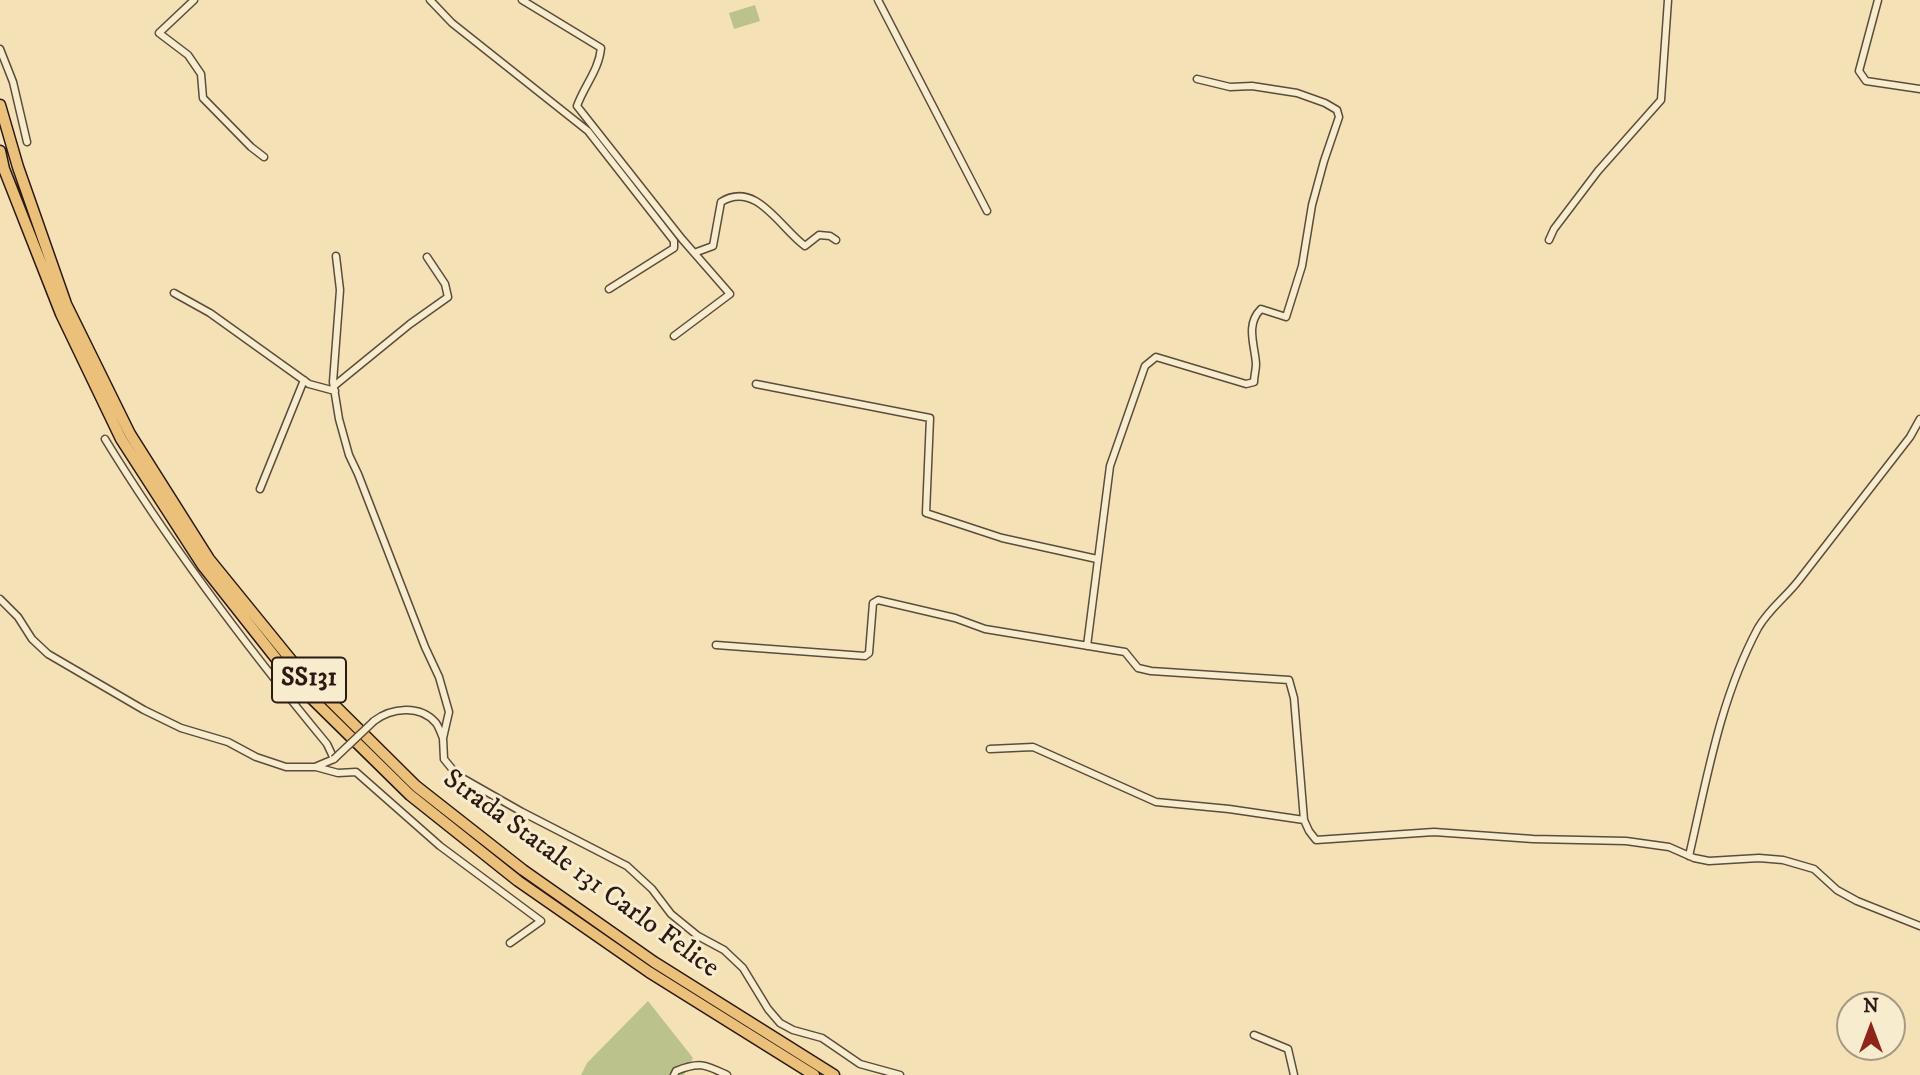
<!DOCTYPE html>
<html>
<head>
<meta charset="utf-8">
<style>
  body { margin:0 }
  #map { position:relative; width:1920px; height:1075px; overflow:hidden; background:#f4e1b5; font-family:"IM FELL DW Pica",serif }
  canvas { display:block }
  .north { position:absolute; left:1836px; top:991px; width:70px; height:70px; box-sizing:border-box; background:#f8eccf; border:2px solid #a69884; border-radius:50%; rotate:0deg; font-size:19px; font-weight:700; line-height:28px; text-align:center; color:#2b1913 }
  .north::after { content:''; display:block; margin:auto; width:24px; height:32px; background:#8f2418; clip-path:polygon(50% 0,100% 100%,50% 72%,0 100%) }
</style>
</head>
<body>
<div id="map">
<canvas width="1920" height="1075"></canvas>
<div class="north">N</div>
</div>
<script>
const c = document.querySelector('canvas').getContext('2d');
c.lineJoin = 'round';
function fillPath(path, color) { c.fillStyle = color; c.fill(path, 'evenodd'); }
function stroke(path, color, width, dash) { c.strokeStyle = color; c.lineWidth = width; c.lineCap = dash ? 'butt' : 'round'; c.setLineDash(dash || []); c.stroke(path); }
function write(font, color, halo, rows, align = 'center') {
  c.font = font + ' "IM FELL DW Pica",serif'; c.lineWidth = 6; c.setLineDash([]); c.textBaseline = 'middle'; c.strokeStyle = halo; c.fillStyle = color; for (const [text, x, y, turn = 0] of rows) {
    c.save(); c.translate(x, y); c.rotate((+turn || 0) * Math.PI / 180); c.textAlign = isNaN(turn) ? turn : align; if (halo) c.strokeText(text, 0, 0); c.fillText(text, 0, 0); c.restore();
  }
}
fillPath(new Path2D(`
  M755 5 760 21 734 29 729 13Z
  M648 1001 693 1058 684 1075H581L587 1063Z`), '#bcc28c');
const minor = new Path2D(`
  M194 0 159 33 188 55 201 74 203 98 251 147 264 157
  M430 0 452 23 588 131 674 241V248L609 289
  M522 0 601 48C599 70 584 86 577 106L682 239 730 294 674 336
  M878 0 987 211
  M1878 0 1859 71 1866 81 1920 89
  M0 49 13 82 27 142
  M1549 240 1554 229 1598 171 1661 100 1668 0
  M694 253 713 246 721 202C756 180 780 228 805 246L819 235 830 236 836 240
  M336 256 340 290 333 382 339 419 349 455 358 474 425 647 439 677 449 712 443 738 444 759 457 775 522 812 627 866 652 889 671 914 698 936 724 950 743 968 768 1009 780 1023 793 1030 822 1038 860 1064 900 1075
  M174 293 210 313 309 384 335 391
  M756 384 930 418 926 513 1002 538 1097 559
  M334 386 410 324 448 297 445 284 427 257
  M260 489 304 380
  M0 599 18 617 32 639 48 654 144 710 181 728 228 742 256 757 286 767H315L334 759 327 744C246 646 171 547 105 439
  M716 645 865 656 869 653 873 603 878 600 955 618 985 629 1125 652 1138 668 1151 671 1289 680 1294 698 1304 820 1309 831 1316 840 1434 832 1533 839 1626 841 1669 847 1694 858 1709 861 1759 858 1783 860 1814 869 1837 890 1857 901 1920 926
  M1087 646 1110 466 1145 366 1156 357 1246 384 1254 382C1254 376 1256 370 1256 364 1255 345 1245 325 1261 309L1286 317 1302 266 1312 205 1324 161 1339 117 1337 110 1325 103 1297 93 1252 86 1230 87 1197 79
  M374 721C391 708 420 704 436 723 439 727 441 734 443 738
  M990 749 1033 747 1156 802 1229 809 1304 820
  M316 767 338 773 356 772 440 846 541 921 510 943
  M1689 856C1707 778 1720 699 1758 628 1769 609 1786 597 1799 580 1836 532 1873 485 1910 437L1920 419
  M1254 1035 1288 1049 1294 1075
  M674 1075 676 1071C700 1061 706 1065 727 1075`);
const trunk = new Path2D(`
  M0 105 18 167 66 304 130 434 209 559 300 671 416 786 523 870 654 962 834 1075
  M0 151 4 169 61 314 121 439 203 566 293 680 410 795 518 881 649 972 814 1075`);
stroke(minor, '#5d4b3c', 9);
stroke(trunk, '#2b1913', 13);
stroke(minor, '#f8eccf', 6);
stroke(trunk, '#eac07a', 10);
const minorBridge = new Path2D(`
  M334 759 374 721`);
stroke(minorBridge, '#5d4b3c', 9, []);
stroke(minorBridge, '#f8eccf', 6);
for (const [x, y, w] of [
  [309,680,74]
]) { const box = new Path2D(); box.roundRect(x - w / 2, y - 22.5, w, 45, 5); c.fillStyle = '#f8eccf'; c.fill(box); stroke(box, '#2b1913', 2); }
write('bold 26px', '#2b1913', null, [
  ["SS131",309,680]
]);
write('28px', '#2b1913', '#f8eccf', [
  ["Strada Statale 131 Carlo Felice",580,875,36]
]);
</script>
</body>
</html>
